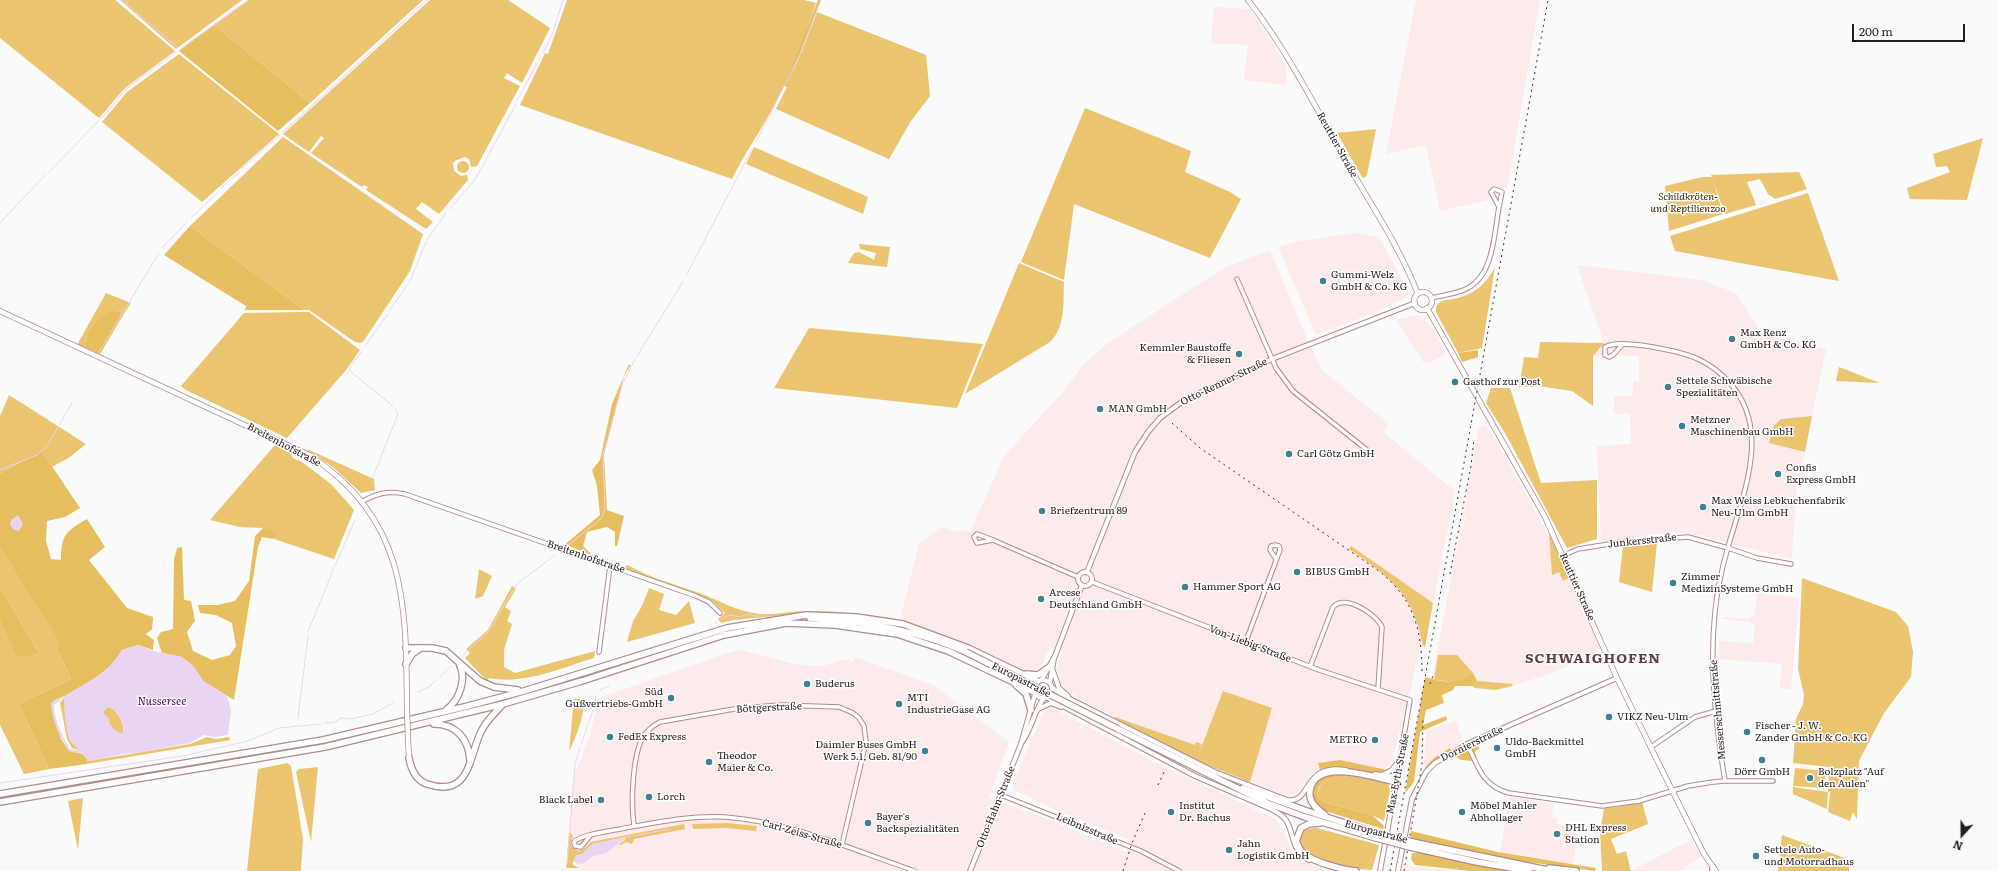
<!DOCTYPE html>
<html>
<head>
<meta charset="utf-8">
<style>
  body { margin:0 }
  #map { position:relative; width:1998px; height:871px; overflow:hidden; background:#fafafa; font-family:Literata,serif }
  canvas { display:block }
  .north { position:absolute; left:1942px; top:815px; width:40px; height:40px; -webkit-text-stroke:3px #fff; paint-order:stroke; rotate:201deg; font-size:11px; font-weight:700; line-height:16px; text-align:center; color:#271a1a }
  .north::after { content:''; display:block; margin:auto; width:14px; height:18px; background:#271a1a; clip-path:polygon(50% 0,100% 100%,50% 72%,0 100%) }
  .scale { position:absolute; left:1852px; top:24px; width:113px; height:18px; box-sizing:border-box; border:2px solid #271a1a; border-top:0; padding-left:5px; font-size:12px; line-height:14px; white-space:nowrap; color:#271a1a; -webkit-text-stroke:3px #fff; paint-order:stroke }
</style>
</head>
<body>
<div id="map">
<canvas width="1998" height="871"></canvas>
<div class="north">N</div>
<div class="scale">200 m</div>
</div>
<script>
const c = document.querySelector('canvas').getContext('2d');
c.lineJoin = 'round';
function fillPath(path, color) { c.fillStyle = color; c.fill(path, 'evenodd'); }
function stroke(path, color, width, dash) { c.strokeStyle = color; c.lineWidth = width; c.lineCap = dash ? 'butt' : 'round'; c.setLineDash(dash || []); c.stroke(path); }
function write(font, color, halo, rows, align = 'center') {
  c.font = font + ' Literata,serif'; c.lineWidth = 3; c.setLineDash([]); c.textBaseline = 'middle'; c.strokeStyle = halo; c.fillStyle = color; for (const [text, x, y, turn = 0] of rows) {
    c.save(); c.translate(x, y); c.rotate((+turn || 0) * Math.PI / 180); c.textAlign = isNaN(turn) ? turn : align; if (halo) c.strokeText(text, 0, 0); c.fillText(text, 0, 0); c.restore();
  }
}
fillPath(new Path2D(`
  M1416 0H1540L1507 189 1492 187 1488 200 1440 211 1426 145 1386 154Z
  M1214 7 1250 9 1274 46 1286 67 1287 85 1244 80 1248 45 1211 43Z
  M1356 233 1379 237 1410 294 1406 298 1361 318 1316 335 1278 247 1300 241Z
  M1270 250 1307 339 1322 370 1389 424 1383 432 1455 491 1425 647 1419 646 1412 684 1392 761 1389 766 1380 770 1324 764 1313 773 1295 795 1286 796 1196 761 1065 690 1062 685 1057 668 1063 652 1049 647 1042 666 1034 671H1026L974 646 900 619 919 543 942 527 958 532 963 530 970 532 1004 456 1063 392 1083 365 1104 346 1186 292 1227 267Z
  M1577 265 1702 280 1736 293 1762 334 1826 349 1812 416 1781 419 1770 443 1805 452 1796 494 1792 559 1724 542 1706 536 1673 532 1601 542 1597 446 1631 444 1630 414H1614V397L1633 395V382L1639 381V356H1593L1604 343Z
  M1419 315 1432 327 1446 354 1433 361 1424 363 1396 320Z
  M1486 425 1528 497 1557 553 1601 649 1550 674 1504 688 1432 680 1457 547 1466 518 1463 517 1479 427Z
  M1757 593 1799 598 1791 689 1780 688 1782 664 1719 659V641L1753 643 1755 625 1750 622 1723 619V617L1749 619 1755 614Z
  M741 650 791 663 809 666 827 665 846 659 853 662 855 657 933 685 1009 742 989 798 1032 813 1126 852 1130 840 1056 810 1014 790 1013 785 1015 778 1044 711 1047 708H1052L1146 757 1155 764 1157 763 1275 819 1283 831 1293 852 1301 861 1326 871H578L579 868 569 833 573 779 590 736 599 698 725 654Z
  M1455 720 1463 742 1437 755 1424 768 1426 732Z
  M1510 797 1554 804 1552 817 1557 818V824L1579 827 1573 864 1500 852Z
  M1692 839 1701 857 1678 871H1631Z
  M1403 866H1406L1459 871H1402Z`), '#fdeaea');
fillPath(new Path2D(`
  M0 0H115L175 51 124 89 99 118 0 38Z
  M120 0H242L176 49Z
  M249 0H423L310 103 214 25Z
  M430 0H508L550 28 522 83 507 73 504 78 520 86 477 166 471 167 469 159 465 157 456 160 453 163 454 171 461 176 467 175 468 180 439 214 422 202 416 209 433 222 426 229 366 190 368 187 364 185 362 187 311 153 324 138 321 136 309 152 283 134Z
  M567 0H804L816 3C806 31 797 59 784 86 769 119 748 147 732 179L520 105 545 53 548 54Z
  M817 12 926 55 930 96 911 121 889 159 776 109 787 87Z
  M179 54 279 134 202 202 102 122 127 92Z
  M1085 108 1191 151 1185 172 1230 192 1241 199 1210 258 1074 204 1064 280 1021 262Z
  M1376 129 1367 175 1364 178 1362 177 1337 133Z
  M283 137 423 234 410 271 363 342 360 343 355 342 309 310H304L190 226Z
  M1983 138 1967 200 1910 199 1907 188 1950 172 1947 166 1936 167 1933 154Z
  M754 147 868 197 863 214 746 164Z
  M457 167a6 6 0 1 1 12 0a6 6 0 1 1-12 0Z
  M1799 172 1807 189 1775 199 1768 194 1760 179 1747 182 1756 205 1725 214 1711 175Z
  M1702 177H1712L1723 214 1669 231 1665 186Z
  M1808 193 1839 281 1675 251 1670 236Z
  M859 244 890 247 887 267 848 263 854 253 859 252 874 260 876 253 860 249Z
  M1019 263 1064 282C1063 303 1066 326 1050 342L965 394Z
  M1495 267 1482 348 1458 353 1436 312C1436 309 1436 305 1439 303 1442 300 1450 300 1454 299 1475 294 1485 285 1495 267Z
  M106 293 131 303 125 312 114 311 86 340 84 347 77 345Z
  M301 312H309L360 350 346 370 287 438 186 390 181 386 244 313Z
  M809 328 983 344 957 408 774 388Z
  M1540 342 1604 343 1593 356V406L1572 391 1538 386 1519 387 1524 357 1538 358Z
  M1839 367 1880 383 1836 381Z
  M1491 388H1510L1541 483 1597 480V539L1567 548 1505 433 1486 403Z
  M9 395 86 444 70 457 52 467 41 450 0 474V416Z
  M1812 416 1805 452 1769 443 1773 427 1781 419Z
  M275 445 290 453 293 458 302 462 331 484 354 510 334 559 274 539 276 537 263 528 240 527 210 520Z
  M307 449 374 479 375 490 361 493 333 467 307 450Z
  M1549 533 1569 578 1563 581 1559 572 1552 575Z
  M1657 543 1652 592 1619 582 1623 546Z
  M1351 546 1433 603 1425 647 1423 646C1413 593 1391 578 1349 549Z
  M0 548 62 644 56 647 71 679 19 704 49 769 24 774 0 725V621L17 656 39 654 0 587Z
  M628 565C649 578 675 584 699 593 721 601 735 611 759 614 775 615 792 611 808 611 838 611 867 614 896 619V621L807 613 733 620 721 623 718 619 725 613 711 600 700 595 621 568Z
  M479 569 492 576 483 596 475 599Z
  M1802 578 1896 612 1908 626 1913 652 1911 677 1884 713 1859 761 1857 819 1853 812 1850 821 1828 812 1830 792 1828 791 1829 767 1793 763 1796 719 1803 704 1804 695 1798 669Z
  M512 586 516 589 505 607 511 611 507 621 512 624 504 650V667L515 673 595 651 594 658C561 668 524 685 489 678L487 681 465 658 470 653 466 649 488 630Z
  M649 588 664 594 659 610 676 615 689 601 695 623 627 642 633 621 642 606Z
  M1438 655H1457L1473 673C1459 684 1451 681 1434 680Z
  M1477 681 1513 684 1512 686 1496 690 1475 688 1472 686Z
  M1223 691 1272 708 1250 782 1197 761 1114 718 1115 717 1195 745 1196 742 1202 744 1198 756Z
  M65 696 69 739 80 750 72 748 67 739 60 703Z
  M574 699H585C583 718 578 733 569 751Z
  M109 707C118 711 125 724 123 733 113 734 107 719 103 713L105 709Z
  M207 737 216 739 229 737 230 740 87 764 88 761 190 744Z
  M287 763 291 766 303 839 301 871H247L258 769Z
  M318 767 311 842 296 772 299 769Z
  M1795 768 1826 771 1824 788 1793 786Z
  M1343 773 1388 783 1390 790 1384 821 1372 815 1323 802 1318 797C1317 782 1328 776 1341 778Z
  M1793 787 1828 792 1827 809 1793 794Z
  M83 798 78 850 68 801Z
  M1642 802 1648 824 1611 839 1617 854 1626 851 1631 871H1602L1600 832 1604 808 1618 807Z
  M727 823 757 826 756 831 726 828 693 829 692 824Z
  M684 824 685 829 634 839 632 844 626 842 621 845 619 844 625 840V837L593 844 586 853 573 861V865L579 868H566L569 833H571L573 837 571 842 572 847 579 851 585 848 591 842Z
  M1317 828 1379 845 1372 870C1356 869 1293 861 1299 837 1301 828 1310 829 1317 828Z
  M1782 835 1850 860 1849 871H1778Z`), '#eac46f');
fillPath(new Path2D(`
  M818 0H821L787 87 784 86Z
  M214 25 310 103 278 131 179 51Z
  M190 226 304 310H245L246 306 164 255Z
  M114 311 125 312 100 354 84 347C90 328 95 318 114 311Z
  M1478 350V357L1462 362 1458 353Z
  M629 364 631 365 624 376 604 455 607 510 624 516 617 546H615V532L607 527 587 532 583 546 592 555 571 547 563 546 600 515 597 486 592 470 600 460 612 404Z
  M41 450 80 508 65 517 47 521 46 541 51 559 61 560C61 535 66 531 87 519L105 547 89 560 127 608 153 617 152 629 146 634 154 640 153 650 138 645 122 650C107 675 90 680 67 695 61 698 56 698 51 704L61 739 69 751 83 754 88 761 87 764 49 769 19 704 71 679 56 647 61 644 0 548V474Z
  M263 528 277 533 276 537 274 539 262 537 258 547 234 700 203 681 194 667 182 657 162 653 157 638 161 632 173 629 174 559 177 548 182 547 184 600 191 601 195 621 187 632 193 651 212 660 230 655 236 646 232 623 216 615 200 613 198 605H218L235 601 249 581 255 536Z
  M0 587 39 654 17 657 0 621Z
  M1473 673 1477 681 1472 686H1455L1453 690 1442 695 1444 703 1426 710 1423 725 1446 716 1447 720 1420 732 1414 782 1405 793 1425 677C1442 683 1459 684 1473 673Z
  M1477 744 1479 748 1475 752 1477 758 1474 761 1461 760 1453 755Z
  M1450 748 1452 752 1422 776C1425 762 1438 755 1450 748Z
  M1340 760 1387 770C1365 778 1342 762 1320 770L1318 763Z
  M1343 773 1342 778C1328 776 1316 782 1318 797L1323 802 1372 815 1384 826 1383 829 1322 810C1320 808 1316 806 1315 804 1309 795 1313 780 1323 776 1329 774 1337 774 1343 773Z
  M1411 831 1498 852 1596 868 1595 871 1490 857 1410 840Z
  M1412 853H1421L1510 871H1470L1415 865 1411 859Z`), '#e7be5f');
fillPath(new Path2D(`
  M18 515 23 524 19 531 14 530 10 525 11 520Z
  M138 645 153 651 182 657 194 667 203 681 227 696 231 710 228 735 214 737 204 735 190 743 136 753C125 752 102 759 88 761L83 754 69 751C60 737 52 721 51 704 56 698 61 699 67 695 90 680 107 675 122 650ZM64 697C64 710 65 725 69 738 71 743 76 746 79 750L70 749C64 740 53 717 54 705ZM109 707C118 711 126 724 123 733 116 734 112 727 108 722L110 720 103 713 105 709Z
  M625 837H627L606 853 591 857 584 863 577 864 573 861 576 855 582 854 592 844Z`), '#e9d4f4');
stroke(new Path2D(`
  M122 0 177 47
  M417 9 427 0
  M411 15 414 12
  M379 44 407 18
  M179 50 248 0
  M543 53 552 35 563 0
  M801 53 821 0
  M517 101 540 58
  M283 132 375 48
  M756 142 799 57
  M241 169 280 135
  M49 172 111 108 125 90 176 52
  M221 188 239 172
  M450 209 473 182 481 169 516 104
  M191 218 217 193
  M0 223 45 175
  M427 240 446 213
  M162 248 187 222
  M687 274 752 149
  M390 310 410 281 426 242
  M365 346 388 314
  M99 352 159 253
  M361 352 350 367V371L393 406
  M637 356 683 282
  M609 434 623 383 635 359
  M0 470 37 455 47 446 72 403
  M373 477 398 414 396 409
  M568 545 596 523 603 516 605 508 603 454 607 440
  M335 566 355 520
  M499 613 518 583 555 555
  M722 619 730 615 739 617 749 614 754 616H761
  M715 624 717 622
  M308 632 334 568
  M463 655 489 631 498 615
  M440 677 451 666
  M600 690 609 686
  M418 692 429 687 436 680
  M595 704 596 696
  M298 718 308 636
  M325 723 335 722 341 718 351 719 373 714 393 703
  M581 744 594 708
  M0 783 183 756 248 741 279 728 321 724
  M627 837 670 829
  M567 864 574 778 575 764 580 748
  M562 871V869`), '#e9d4f4', 1);
const minor = new Path2D(`
  M1494 189 1502 192 1499 207 1491 192Z
  M1237 279 1276 368 1293 391 1372 454
  M1432 298C1443 295 1457 294 1468 288 1494 274 1494 234 1499 207
  M1623 344 1613 355 1609 357 1605 355V347C1617 340 1654 347 1668 350 1693 355 1710 362 1728 381 1773 428 1743 494 1728 547 1722 568 1717 591 1715 612 1709 668 1716 726 1725 781
  M361 502C376 494 387 490 405 494L696 596 709 602 720 613
  M993 540 977 534 974 537 977 543 993 540 1078 577
  M1564 555 1578 549 1622 542 1688 537 1728 548 1757 558 1791 564
  M1092 582 1319 670 1410 700 1397 777
  M1246 641 1280 550 1279 546 1275 545 1271 546 1270 550 1276 559
  M599 652 610 566
  M1310 667 1333 607C1346 594 1376 614 1382 627L1378 689
  M1467 744C1478 766 1482 786 1509 793L1602 806 1639 801 1688 786 1713 782 1725 781H1773
  M1651 747 1695 717 1716 711
  M1001 795 1141 851 1179 871
  M634 826C631 804 632 759 642 739 646 731 652 726 660 722L734 709 779 705 839 707 853 713 859 718 864 726 866 742 842 845
  M590 836 581 847 575 846 574 842C579 835 610 831 620 829 654 823 690 815 725 817 792 822 853 850 915 871`);
const tertiary = new Path2D(`
  M1078 579a7 7 0 1 1 14 0a7 7 0 1 1-14 0Z
  M1087 572 1135 452 1148 432 1160 418 1183 401 1272 359 1415 303
  M1052 668 1059 688 1068 696
  M1042 679 1055 656 1082 585
  M1034 689a9 9 0 1 1 18 0a9 9 0 1 1-18 0Z
  M1050 682 1054 658
  M1052 687 1060 694 1215 772 1287 800C1312 804 1302 763 1346 770
  M1046 697 1195 776 1271 809C1277 812 1282 815 1286 820 1295 835 1291 851 1309 860
  M1038 709 1051 703 1061 707
  M1022 742C1032 728 1034 711 1044 698
  M1375 774 1397 777 1380 871
  M1382 775 1392 770 1400 759
  M970 871 1021 744 1035 694
  M1398 871 1412 799 1426 772 1435 763 1467 744 1617 678`);
const secondary = new Path2D(`
  M1248 0C1287 50 1316 108 1347 163 1371 204 1401 250 1418 294
  M1414 301a9 9 0 1 1 18 0a9 9 0 1 1-18 0Z
  M1427 308 1545 517 1617 678 1655 756 1704 854 1716 871
  M0 311 309 455C408 520 406 604 407 710
  M408 739 409 758`);
const trunk = new Path2D(`
  M810 618C863 621 917 630 966 652
  M406 648H432L446 651 480 681 494 687 518 690
  M406 664 412 654 421 648
  M1026 674 1038 675 1048 668
  M1016 685 1026 694 1031 710
  M446 710C460 700 467 678 459 663
  M434 724C456 724 469 739 470 761
  M1118 729 1267 803 1305 817 1376 838
  M409 758C411 769 415 780 427 784 473 799 468 753 483 728 488 719 496 712 503 704
  M1243 788 1307 811 1377 833
  M0 794 323 740 464 707 524 691 727 628 806 615 856 617 903 624 968 648 1037 681
  M0 802 325 747 503 704 582 681 724 635 786 623 835 625 897 634 948 651 1034 692
  M1325 815C1317 809 1308 802 1310 790 1316 757 1374 777 1396 782
  M1320 823 1309 824 1301 828 1296 841C1298 846 1300 851 1304 854 1314 862 1343 870 1356 871
  M1412 842 1552 871
  M1410 847 1477 862 1529 871
  M1549 868 1576 871
  M1713 868V871`);
stroke(minor, '#af8d8c', 5.5);
stroke(tertiary, '#af8d8c', 6);
stroke(secondary, '#af8d8c', 6);
stroke(trunk, '#af8d8c', 8);
stroke(minor, '#fff', 3.5);
stroke(tertiary, '#fff', 4);
stroke(secondary, '#fff', 4.5);
stroke(trunk, '#fff', 5.5);
stroke(new Path2D(`
  M1172 423 1200 448 1379 571C1414 599 1422 630 1422 673
  M1450 574 1471 466 1474 439
  M1430 684 1433 676
  M1158 785 1165 770
  M1123 871 1132 843 1145 813
  M1390 871 1548 0
  M1404 871 1422 764 1423 717`), '#3d3131', 1, [2, 4]);
const secondaryBridge = new Path2D(`
  M407 710 408 739`);
const trunkBridge = new Path2D(`
  M966 652 1118 729
  M1377 833 1412 842
  M1376 838 1410 847`);
stroke(secondaryBridge, '#af8d8c', 6, []);
stroke(trunkBridge, '#af8d8c', 8, []);
stroke(secondaryBridge, '#fff', 4.5);
stroke(trunkBridge, '#fff', 5.5);
for (const [x, y, r, color] of [
  [1323,281,4,"#3e8291"],
  [1732,339,4,"#3e8291"],
  [1239,354,4,"#3e8291"],
  [1455,382,4,"#3e8291"],
  [1668,387,4,"#3e8291"],
  [1100,409,4,"#3e8291"],
  [1682,426,4,"#3e8291"],
  [1289,454,4,"#3e8291"],
  [1778,474,4,"#3e8291"],
  [1703,507,4,"#3e8291"],
  [1042,511,4,"#3e8291"],
  [1297,572,4,"#3e8291"],
  [1673,583,4,"#3e8291"],
  [1185,587,4,"#3e8291"],
  [1041,599,4,"#3e8291"],
  [807,684,4,"#3e8291"],
  [671,698,4,"#3e8291"],
  [899,704,4,"#3e8291"],
  [1609,717,4,"#3e8291"],
  [1747,732,4,"#3e8291"],
  [610,737,4,"#3e8291"],
  [1375,740,4,"#3e8291"],
  [1497,748,4,"#3e8291"],
  [925,751,4,"#3e8291"],
  [1762,760,4,"#3e8291"],
  [709,762,4,"#3e8291"],
  [1810,778,4,"#3e8291"],
  [649,797,4,"#3e8291"],
  [601,800,4,"#3e8291"],
  [1171,812,4,"#3e8291"],
  [1462,812,4,"#3e8291"],
  [868,823,4,"#3e8291"],
  [1557,834,4,"#3e8291"],
  [1229,850,4,"#3e8291"],
  [1756,856,4,"#3e8291"]
]) { const dot = new Path2D(); dot.arc(x, y, r, 0, 2 * Math.PI); c.fillStyle = color; c.fill(dot); stroke(dot, '#fff', 1.5); }
write('10px', '#271a1a', '#fff', [
  ["Reuttier Straße",1337,145,61],
  ["Otto-Renner-Straße",1224,382,-26],
  ["Breitenhofstraße",284,445,28],
  ["Junkersstraße",1642,541,-6],
  ["Breitenhofstraße",586,557,19],
  ["Reuttier Straße",1577,587,66],
  ["Von-Liebig-Straße",1250,644,21],
  ["Europastraße",1021,680,27],
  ["Böttgerstraße",769,708,-3],
  ["Messerschmittstraße",1718,710,-95],
  ["Dornierstraße",1472,744,-26],
  ["Max-Eyth-Straße",1398,774,-79],
  ["Otto-Hahn-Straße",996,807,-68],
  ["Leibnizstraße",1087,829,23],
  ["Europastraße",1376,832,15],
  ["Carl-Zeiss-Straße",802,834,16]
]);
write('italic 10px', '#3c2c02', '#fff', [
  ["Schildkröten-",1688,197],
  ["und Reptilienzoo",1688,209]
]);
write('10px', '#271a1a', '#fff', [
  ["Gummi-Welz",1331,275],
  ["GmbH & Co. KG",1331,287],
  ["Max Renz",1740,333],
  ["GmbH & Co. KG",1740,345],
  ["Kemmler Baustoffe",1231,348,"right"],
  ["& Fliesen",1231,360,"right"],
  ["Settele Schwäbische",1676,381],
  ["Spezialitäten",1676,393],
  ["Gasthof zur Post",1463,382],
  ["MAN GmbH",1108,409],
  ["Metzner",1690,420],
  ["Maschinenbau GmbH",1690,432],
  ["Carl Götz GmbH",1297,454],
  ["Confis",1786,468],
  ["Express GmbH",1786,480],
  ["Max Weiss Lebkuchenfabrik",1711,501],
  ["Neu-Ulm GmbH",1711,513],
  ["Briefzentrum 89",1050,511],
  ["BIBUS GmbH",1305,572],
  ["Zimmer",1681,577],
  ["MedizinSysteme GmbH",1681,589],
  ["Hammer Sport AG",1193,587],
  ["Arcese",1049,593],
  ["Deutschland GmbH",1049,605],
  ["Buderus",815,684],
  ["Süd",663,692,"right"],
  ["Gußvertriebs-GmbH",663,704,"right"],
  ["MTI",907,698],
  ["IndustrieGase AG",907,710],
  ["VIKZ Neu-Ulm",1617,717],
  ["Fischer - J. W.",1755,726],
  ["Zander GmbH & Co. KG",1755,738],
  ["FedEx Express",618,737],
  ["METRO",1367,740,"right"],
  ["Uldo-Backmittel",1505,742],
  ["GmbH",1505,754],
  ["Daimler Buses GmbH",917,745,"right"],
  ["Werk 5.1, Geb. 81/90",917,757,"right"],
  ["Theodor",717,756],
  ["Maier & Co.",717,768],
  ["Dörr GmbH",1762,772,"center"],
  ["Bolzplatz \"Auf",1818,772],
  ["den Aulen\"",1818,784],
  ["Lorch",657,797],
  ["Black Label",593,800,"right"],
  ["Institut",1179,806],
  ["Dr. Bachus",1179,818],
  ["Möbel Mahler",1470,806],
  ["Abhollager",1470,818],
  ["Bayer's",876,817],
  ["Backspezialitäten",876,829],
  ["DHL Express",1565,828],
  ["Station",1565,840],
  ["Jahn",1237,844],
  ["Logistik GmbH",1237,856],
  ["Settele Auto-",1764,850],
  ["und Motorradhaus",1764,862]
], 'left');
write('italic 11px', '#4f0869', '#fff', [
  ["Nussersee",162,702]
]);
c.letterSpacing = '1px';
write('bold 14px', '#5f4140', '#fff', [
  ["SCHWAIGHOFEN",1593,659]
]);
c.letterSpacing = '0px';
</script>
</body>
</html>
